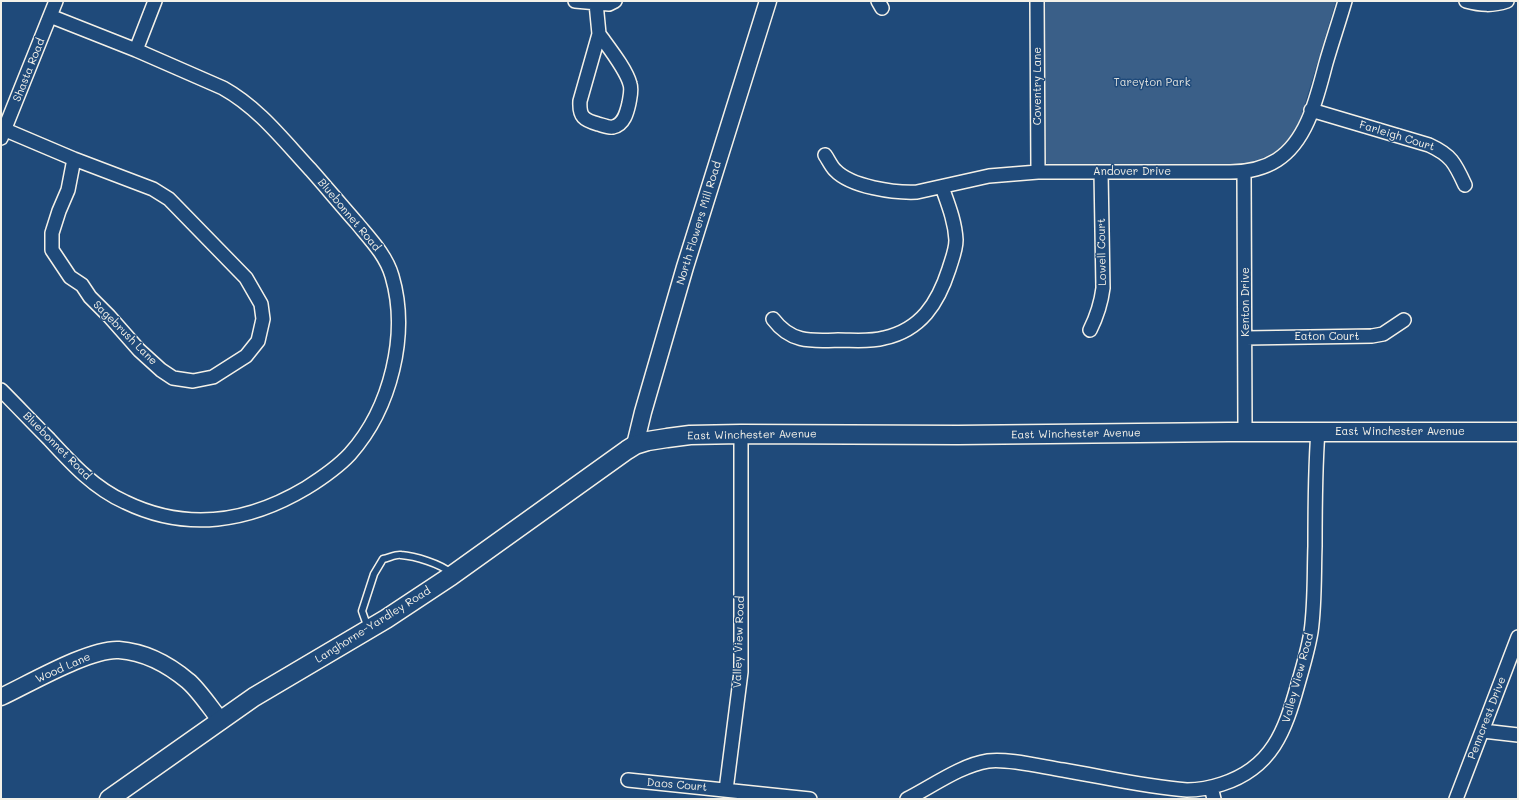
<!DOCTYPE html>
<html>
<head>
<meta charset="utf-8">
<style>
  body { margin:0 }
  #map { position:relative; width:1519px; height:800px; overflow:hidden; background:#1f4a7a; font-family:Mali,sans-serif }
  canvas { display:block }
  .frame { position:absolute; inset:0; border:2px solid #f4f1e8; pointer-events:none }
</style>
</head>
<body>
<div id="map">
<canvas width="1519" height="800"></canvas>
<div class="frame"></div>
</div>
<script>
const c = document.querySelector('canvas').getContext('2d');
c.lineJoin = 'round';
function fillPath(path, color) { c.fillStyle = color; c.fill(path, 'evenodd'); }
function stroke(path, color, width, dash) { c.strokeStyle = color; c.lineWidth = width; c.lineCap = dash ? 'butt' : 'round'; c.setLineDash(dash || []); c.stroke(path); }
function write(font, color, halo, rows, align = 'center') {
  c.font = font + ' Mali,sans-serif'; c.lineWidth = 3; c.setLineDash([]); c.textBaseline = 'middle'; c.strokeStyle = halo; c.fillStyle = color; for (const [text, x, y, turn = 0] of rows) {
    c.save(); c.translate(x, y); c.rotate((+turn || 0) * Math.PI / 180); c.textAlign = isNaN(turn) ? turn : align; if (halo) c.strokeText(text, 0, 0); c.fillText(text, 0, 0); c.restore();
  }
}
fillPath(new Path2D(`
  M1043 1H1336L1301 117C1298 123 1296 129 1293 134 1281 153 1259 160 1240 166H1051L1046 163 1043 157Z`), '#3a5f88');
const service = new Path2D(`
  M368 628 362 611 374 574 383 559C389 558 396 554 401 555 415 556 441 564 451 573`);
const minor = new Path2D(`
  M575 1 609 4 615 1
  M878 1 882 8
  M1037 1 1038 172
  M1466 1C1481 5 1492 6 1507 1
  M596 3 599 34 580 101C579 117 584 120 598 124 602 125 609 128 613 127 624 125 627 112 629 103 630 97 632 90 630 84 626 69 609 48 599 34
  M136 50 155 1
  M1311 110 1429 145C1451 155 1455 163 1465 185
  M1 128 74 159 153 189 169 199 246 278 261 304 263 319 258 341 246 356 213 377 193 381 173 378 161 370 139 350 109 316 90 297 82 285 70 277 52 250V233L59 211 68 190 74 159
  M1 138 56 1
  M825 155C828 159 831 166 835 170 851 187 894 193 917 192L989 176 1038 172H1230C1246 172 1263 169 1277 160 1308 140 1317 96 1326 63 1332 42 1339 22 1345 1
  M1244 172 1245 432
  M773 319C791 343 811 341 838 340 853 340 869 342 884 338 921 330 938 303 949 269 952 259 956 250 956 240 955 221 948 204 942 187
  M1090 330C1097 316 1101 304 1103 288L1101 172
  M1246 338 1372 336 1383 334 1404 320
  M1 390C17 406 33 423 49 439 72 464 94 488 125 502 187 532 249 522 306 488 322 478 337 468 350 454 391 408 409 334 392 276 386 255 370 239 356 222 341 205 326 187 311 170 284 141 259 108 223 88L136 50 50 16
  M1483 731 1518 735
  M628 780 810 799
  M1211 787 1214 799
  M726 790 741 672V434
  M907 799C931 787 961 765 988 761 1007 758 1043 767 1063 770 1104 777 1145 787 1187 790 1199 790 1210 788 1222 784 1272 768 1285 731 1298 684 1303 667 1308 650 1311 632 1315 604 1314 575 1315 546 1315 508 1315 470 1318 431
  M1456 799 1518 637`);
const tertiary = new Path2D(`
  M635 445 643 412 685 267 768 1
  M1 697C29 684 90 648 119 650 145 652 169 665 188 681 198 689 212 710 221 721`);
const secondary = new Path2D(`
  M109 799 254 697 386 619 451 576 627 450 635 445 648 441 667 438 690 435 741 434 958 435 1228 432H1518`);
stroke(service, '#f4f1e8', 9);
stroke(minor, '#f4f1e8', 16);
stroke(tertiary, '#f4f1e8', 19);
stroke(secondary, '#f4f1e8', 21);
stroke(service, '#1f4a7a', 6);
stroke(minor, '#1f4a7a', 13);
stroke(tertiary, '#1f4a7a', 16);
stroke(secondary, '#1f4a7a', 18);
write('11px', '#f4f1e8', '#1f4a7a', [
  ["Shasta Road",29,70,-68],
  ["Coventry Lane",1038,86,-90],
  ["Farleigh Court",1397,136,17],
  ["Andover Drive",1132,172],
  ["Bluebonnet Road",349,215,50],
  ["North Flowers Mill Road",699,223,-73],
  ["Lowell Court",1102,252,-91],
  ["Kenton Drive",1246,302,-90],
  ["Sagebrush Lane",125,333,45],
  ["Eaton Court",1327,337],
  ["East Winchester Avenue",1400,432],
  ["East Winchester Avenue",1076,434,-1],
  ["East Winchester Avenue",752,435,-1],
  ["Bluebonnet Road",57,446,45],
  ["Langhorne-Yardley Road",373,625,-32],
  ["Valley View Road",739,642,-88],
  ["Wood Lane",63,668,-24],
  ["Valley View Road",1298,678,-75],
  ["Penncrest Drive",1487,718,-69],
  ["Daos Court",677,785,5]
]);
write('11px', '#e1e2de', '#1f4a7a', [
  ["Tareyton Park",1152,83]
]);
</script>
</body>
</html>
